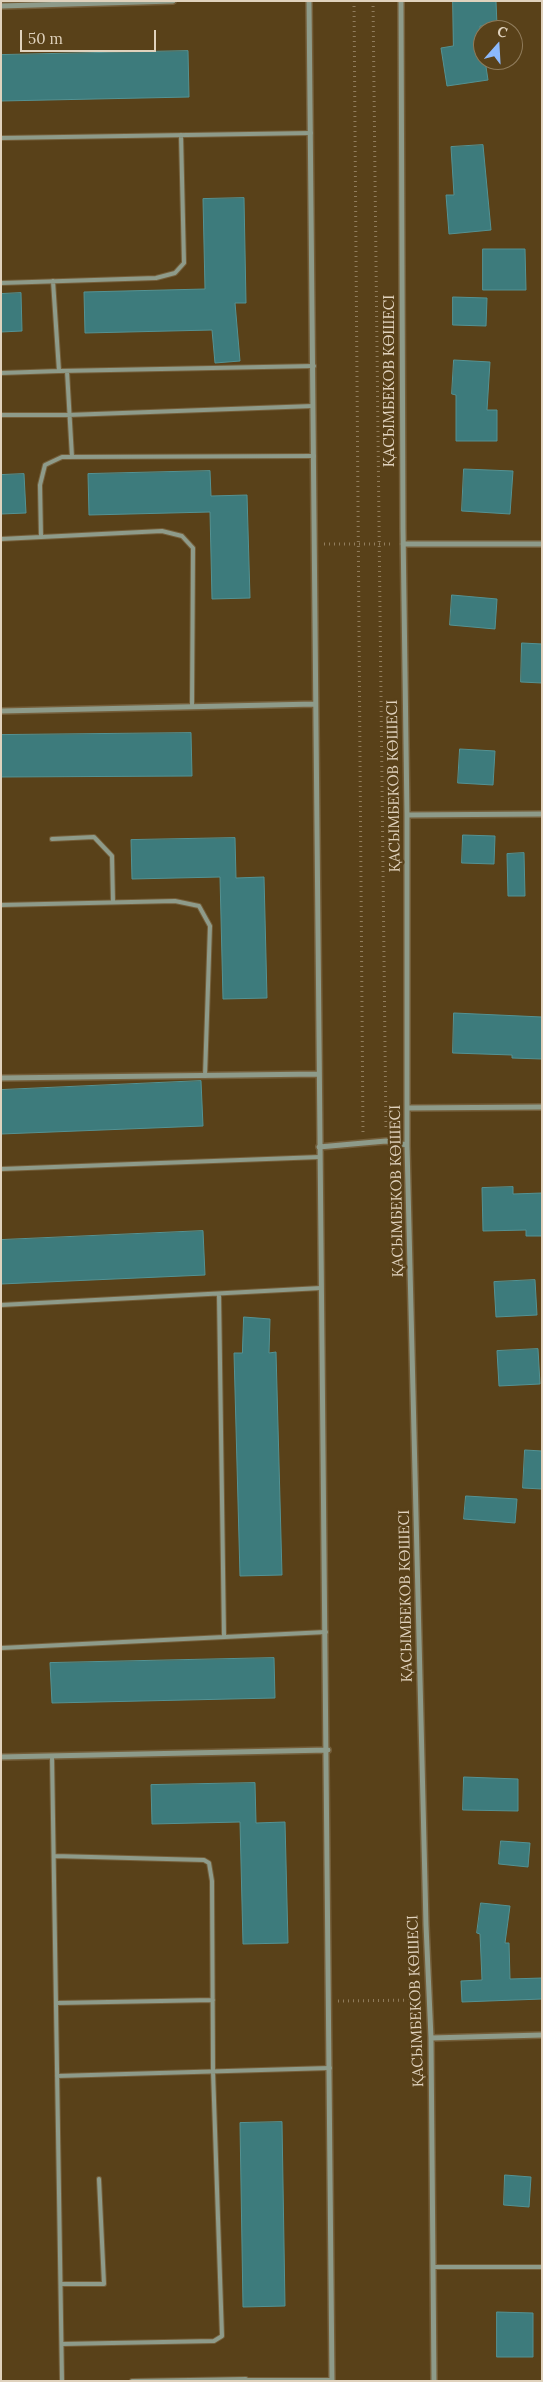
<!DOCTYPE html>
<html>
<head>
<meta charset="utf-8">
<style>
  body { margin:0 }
  #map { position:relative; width:543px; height:2382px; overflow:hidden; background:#594119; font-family:Lora,serif }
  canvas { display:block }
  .frame { position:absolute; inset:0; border:2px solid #e0d2bd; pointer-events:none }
  .north { position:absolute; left:473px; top:20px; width:50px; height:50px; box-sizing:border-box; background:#594119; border:1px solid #8f7b5b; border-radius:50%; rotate:19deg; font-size:14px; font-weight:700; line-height:20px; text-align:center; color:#e0d2bd }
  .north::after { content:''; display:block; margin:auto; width:18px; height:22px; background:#8cb9fc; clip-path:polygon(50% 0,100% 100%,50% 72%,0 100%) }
  .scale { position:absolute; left:20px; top:30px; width:136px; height:22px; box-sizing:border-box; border:2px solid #e0d2bd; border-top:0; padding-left:6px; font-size:15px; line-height:18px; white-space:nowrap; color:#e0d2bd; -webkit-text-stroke:4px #594119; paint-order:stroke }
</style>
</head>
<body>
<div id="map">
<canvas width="543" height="2382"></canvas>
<div class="frame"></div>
<div class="north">С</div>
<div class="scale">50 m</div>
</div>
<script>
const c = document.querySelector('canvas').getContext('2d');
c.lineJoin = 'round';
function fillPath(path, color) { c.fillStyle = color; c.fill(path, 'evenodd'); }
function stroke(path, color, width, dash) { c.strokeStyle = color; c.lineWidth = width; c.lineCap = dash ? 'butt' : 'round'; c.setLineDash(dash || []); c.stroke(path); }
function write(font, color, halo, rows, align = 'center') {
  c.font = font + ' Lora,serif'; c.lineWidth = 4.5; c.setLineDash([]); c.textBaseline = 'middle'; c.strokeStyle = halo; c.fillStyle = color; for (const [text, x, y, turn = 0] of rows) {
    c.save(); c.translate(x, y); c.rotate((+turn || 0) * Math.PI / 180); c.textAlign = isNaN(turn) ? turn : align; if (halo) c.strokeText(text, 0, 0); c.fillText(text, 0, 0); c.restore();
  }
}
const building = new Path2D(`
  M453 1H496L497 26H480L483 60H485L488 80 447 86 441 48 453 46Z
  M188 51 189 97 1 101V55Z
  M483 145 491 230 449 234 446 195H454L451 147Z
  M244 198 246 303H235L240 361 215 363 212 330 85 333 84 292 205 289 203 199Z
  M483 249H525L526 290H483Z
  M21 293 22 331 1 332V294Z
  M453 297 487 298 486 326 453 325Z
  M454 360 490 362 487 410H497V441H456V395L452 394Z
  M464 469 513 471 510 514 462 511Z
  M210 471 211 496 247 495 250 598 212 599 210 512 89 515 88 474Z
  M24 474 26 513 1 514V475Z
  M452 595 497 599 495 629 450 625Z
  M522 643 542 644V683L521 682Z
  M191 733 192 776 1 777V735Z
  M460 749 495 751 493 785 458 783Z
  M463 835 495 836 494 864 462 863Z
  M235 838 236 878 264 877 267 998 223 999 220 877 132 879 131 840Z
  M524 853 525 896H508L507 854Z
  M454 1013 542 1017V1059L512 1058V1055L453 1053Z
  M201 1081 203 1126 1 1134V1090Z
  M513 1187V1194L542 1193V1236H526V1230L483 1231 482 1188Z
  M203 1231 205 1275 1 1284V1240Z
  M535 1280 537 1315 496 1317 494 1282Z
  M244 1317 270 1319 269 1353 276 1352 282 1575 240 1576 234 1353H242Z
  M538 1349 540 1384 499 1386 497 1351Z
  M525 1450 542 1451V1489L523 1488Z
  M466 1496 517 1499 515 1523 464 1519Z
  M274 1658 275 1698 52 1703 50 1663Z
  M464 1777 518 1779V1811L463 1810Z
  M255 1783 256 1823 285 1822 288 1943 243 1944 240 1822 152 1824 151 1785Z
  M501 1841 530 1843 528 1867 499 1864Z
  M481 1903 510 1906 505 1943H509L510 1979 542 1978V1999L462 2002 461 1981 482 1980 480 1934 477 1933Z
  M282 2122 285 2306 243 2307 240 2123Z
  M505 2175 531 2177 529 2207 504 2205Z
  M497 2312 533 2313V2357H497Z`);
fillPath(building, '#3d7b7c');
stroke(building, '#549293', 1);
const lane = new Path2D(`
  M1 138 311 133
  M53 281 59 371 314 366
  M1 283 156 278 175 273 184 263 181 135
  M67 371 72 457
  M1 373 59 371
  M1 415H68L313 406
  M41 537 40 485 45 465 62 457 314 456
  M1 539 162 531 182 536 193 548 192 707
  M52 839 94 837 112 856 113 902
  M1 905 175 901 199 906 210 926 205 1076
  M1 1169 320 1157
  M219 1294 224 1637
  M1 1305 321 1288
  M1 1648 326 1632
  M52 1756 62 2381
  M54 1856 204 1860 209 1863 212 1881 213 2071 222 2336 214 2341 62 2344
  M56 2003 213 2000
  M57 2076 330 2068
  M434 2267H542
  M61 2284H104L99 2179
  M245 2380H332
  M132 2381 246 2379`);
const street = new Path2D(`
  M309 1 332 2381
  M401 1 403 529 407 815V1145L426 1925 431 2038 434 2381
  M1 6 173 1
  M403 544H542
  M1 711 315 704
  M407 815 542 814
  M1 1078 319 1074
  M408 1108 542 1107
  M319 1147 386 1141 407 1145
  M1 1757 328 1750
  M431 2038 542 2035`);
stroke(lane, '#745e3a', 6);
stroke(street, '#745e3a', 8);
stroke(new Path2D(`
  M354 1 363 1133
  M373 1 386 1131
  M324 544H393
  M338 2001 419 2000`), '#907c5c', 3, [1, 4]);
stroke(lane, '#8e9b8a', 4);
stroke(street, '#8e9b8a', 5);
write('15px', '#e0d2bd', '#594119', [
  ["ҚАСЫМБЕКОВ КӨШЕСІ",390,381,-90],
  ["ҚАСЫМБЕКОВ КӨШЕСІ",394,786,-91],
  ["ҚАСЫМБЕКОВ КӨШЕСІ",397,1191,-91],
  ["ҚАСЫМБЕКОВ КӨШЕСІ",406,1596,-91],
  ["ҚАСЫМБЕКОВ КӨШЕСІ",416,2001,-92]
]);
</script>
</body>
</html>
